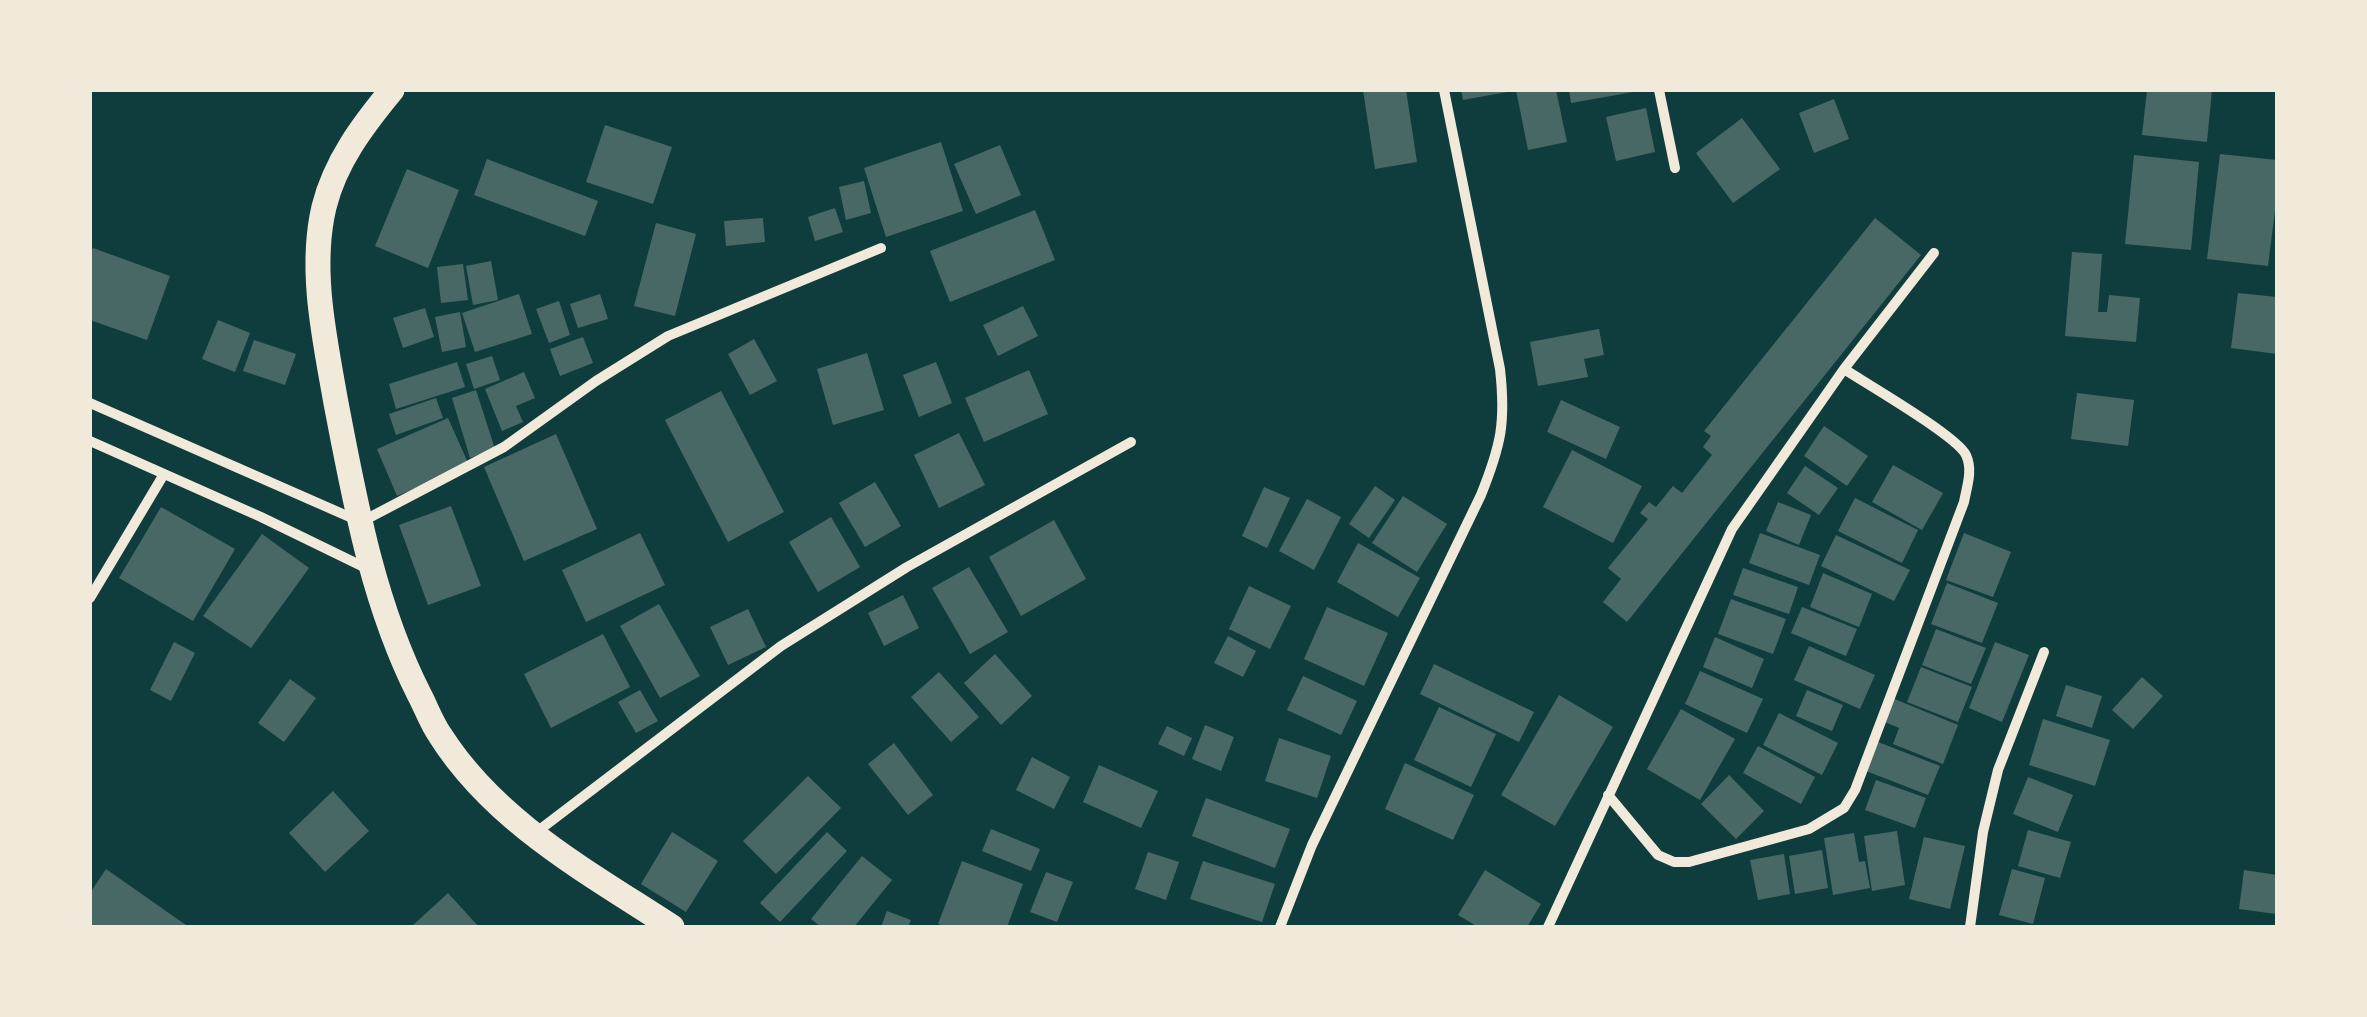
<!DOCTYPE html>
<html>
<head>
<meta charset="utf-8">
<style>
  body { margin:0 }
  #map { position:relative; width:2367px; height:1017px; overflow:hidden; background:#0f3d3e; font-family:Poppins,sans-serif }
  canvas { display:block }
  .frame { position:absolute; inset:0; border:92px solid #f1e9da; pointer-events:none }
</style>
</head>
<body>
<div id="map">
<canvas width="2367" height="1017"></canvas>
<div class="frame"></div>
</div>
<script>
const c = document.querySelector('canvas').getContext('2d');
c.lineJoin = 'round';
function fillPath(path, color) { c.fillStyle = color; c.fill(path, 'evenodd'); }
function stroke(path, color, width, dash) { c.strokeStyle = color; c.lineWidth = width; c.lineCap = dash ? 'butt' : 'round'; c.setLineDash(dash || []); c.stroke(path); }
fillPath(new Path2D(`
  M1363 90H1406L1417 162 1375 169Z
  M1461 90H1507V92L1463 100Z
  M1516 90H1556L1567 142 1528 150Z
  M1569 90H1633V92L1571 103Z
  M2147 90H2212L2207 142 2142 135Z
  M1834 99 1849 139 1814 153 1799 113Z
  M1646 108 1655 152 1616 161 1606 117Z
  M1742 118 1780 169 1733 203 1696 153Z
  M605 125 672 147 653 204 586 182Z
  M941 142 963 211 886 237 864 168Z
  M1000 145 1021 195 976 214 954 164Z
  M2220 154 2277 160V195L2268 266 2207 259Z
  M2134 155 2199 162 2191 250 2125 244Z
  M487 159 598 201 585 236 474 195Z
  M407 169 459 190 428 268 375 246Z
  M864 181 871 213 846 220 839 187Z
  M835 208 843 232 815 241 808 217Z
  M1035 210 1055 260 950 302 930 251Z
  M763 218 765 242 726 246 724 221Z
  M1875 218 1921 255 1627 622 1603 602 1621 579 1608 568 1648 519 1640 513 1649 502 1656 507 1673 486 1682 493 1712 455 1703 447 1711 436 1704 431Z
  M656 223 696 234 675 316 634 306Z
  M93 248 170 276 147 340 90 320V255Z
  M2072 252 2102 254 2098 312H2107L2109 295 2140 298 2136 342 2065 336Z
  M491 261 498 300 473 305 466 266Z
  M463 264 468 300 441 303 437 267Z
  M2238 293 2277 297V354L2231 348Z
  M519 294 532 334 475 352 462 313Z
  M600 294 608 319 578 328 570 304Z
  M559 301 570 335 549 343 536 309Z
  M1023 306 1038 336 998 356 983 325Z
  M425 308 434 337 403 348 393 318Z
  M460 312 466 347 442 352 435 317Z
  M218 320 250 333 235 372 202 359Z
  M1599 329 1604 355 1584 359 1588 377 1538 386 1530 342Z
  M583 337 593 363 560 376 550 349Z
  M754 339 777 381 750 395 728 354Z
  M254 340 296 354 285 385 243 371Z
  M867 353 884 410 833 425 817 369Z
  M492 356 500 380 474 389 466 364Z
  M457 362 465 387 396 409 389 384Z
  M936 362 952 403 919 417 903 375Z
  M1029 370 1048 414 984 442 965 398Z
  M524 372 535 398 516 406 523 422 502 431 485 389Z
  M476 390 495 449 470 458 452 398Z
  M721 391 784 512 728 542 665 420Z
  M2077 393 2134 400 2128 446 2071 439Z
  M436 398 443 418 396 435 389 414Z
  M1561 400 1620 427 1606 459 1547 432Z
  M448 418 469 465 397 496 377 449Z
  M1824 426 1868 456 1847 486 1804 456Z
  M959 433 985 485 939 508 914 455Z
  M556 434 597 529 524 561 484 467Z
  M1572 450 1642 486 1613 543 1543 507Z
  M1893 465 1943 493 1922 530 1872 502Z
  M1805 466 1838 488 1819 515 1787 493Z
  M875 482 901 526 865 547 839 503Z
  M1375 486 1395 500 1369 538 1349 524Z
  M1264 487 1290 498 1267 548 1242 536Z
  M1403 496 1447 524 1417 572 1372 543Z
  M1855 498 1918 530 1902 563 1838 531Z
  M1307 499 1341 517 1314 570 1279 551Z
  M1778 502 1811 515 1799 545 1766 531Z
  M451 506 481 586 428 605 399 525Z
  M161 507 235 549 193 621 119 578Z
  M831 517 860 567 818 592 789 542Z
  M1054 520 1086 579 1021 616 989 557Z
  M640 533 665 585 586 622 562 570Z
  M1760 533 1820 555 1809 585 1749 563Z
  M1964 533 2011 552 1993 597 1946 580Z
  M262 534 309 568 251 648 203 616Z
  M1836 535 1910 570 1894 601 1821 566Z
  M1358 543 1420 578 1398 617 1337 582Z
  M969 567 1008 632 970 654 932 588Z
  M1743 568 1798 587 1789 614 1733 595Z
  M1823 573 1872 594 1859 627 1810 607Z
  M1947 583 1998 603 1982 643 1931 624Z
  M1249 586 1291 606 1270 649 1229 629Z
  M903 595 919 628 884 646 868 613Z
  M1731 599 1786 619 1773 654 1718 634Z
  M659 604 700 676 660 698 620 626Z
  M1327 607 1388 633 1364 686 1304 659Z
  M1802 607 1857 629 1846 656 1791 633Z
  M748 609 766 647 728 665 710 627Z
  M1936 629 1986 648 1971 684 1922 665Z
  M603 634 630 687 551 728 524 674Z
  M1228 636 1256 651 1243 677 1214 663Z
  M1715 637 1764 659 1752 688 1703 667Z
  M174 642 195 653 171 701 150 690Z
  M1995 642 2029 655 2002 722 1969 708Z
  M1809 646 1875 675 1860 709 1794 680Z
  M995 654 1032 696 1001 725 964 683Z
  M1434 664 1534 712 1519 742 1420 694Z
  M1921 667 1972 687 1958 722 1907 702Z
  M1700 671 1763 699 1747 733 1685 704Z
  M939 672 979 717 951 742 911 697Z
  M1303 676 1357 701 1341 735 1287 710Z
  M2142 677 2163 696 2133 729 2112 710Z
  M290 679 316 698 284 742 258 723Z
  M2066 685 2102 696 2092 728 2056 716Z
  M640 690 658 721 636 733 618 702Z
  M1807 690 1843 705 1832 731 1796 716Z
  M1559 695 1613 727 1555 826 1501 795Z
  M1892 698 1958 725 1943 764 1893 744 1899 728 1882 721Z
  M1439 707 1496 734 1471 787 1414 760Z
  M1681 709 1735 739 1700 800 1647 769Z
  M1779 713 1838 743 1822 775 1763 745Z
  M2043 719 2110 740 2095 786 2029 765Z
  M1205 725 1234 737 1221 771 1192 759Z
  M1167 726 1192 738 1184 756 1158 744Z
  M1279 738 1331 756 1317 798 1265 781Z
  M1878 742 1940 766 1928 795 1866 771Z
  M894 743 933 795 908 815 868 764Z
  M1758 746 1815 777 1801 804 1743 773Z
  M1032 757 1070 777 1054 809 1016 790Z
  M1405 763 1474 795 1453 840 1385 809Z
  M1099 765 1158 791 1141 828 1083 802Z
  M1729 775 1764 811 1736 839 1701 804Z
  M808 776 841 808 776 874 743 841Z
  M2028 777 2073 795 2058 832 2013 814Z
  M1876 780 1926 798 1915 828 1865 810Z
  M333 791 369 831 325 872 289 833Z
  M1206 798 1290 829 1275 868 1192 836Z
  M991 829 1040 849 1031 871 982 851Z
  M2028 830 2071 842 2060 878 2018 866Z
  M1897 831 1905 885 1872 891 1864 836Z
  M672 832 718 861 686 912 641 884Z
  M827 832 847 851 780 922 760 903Z
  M1854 833 1859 862 1865 861 1870 888 1833 895 1824 838Z
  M1924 837 1965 846 1950 909 1909 899Z
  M1822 850 1828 888 1795 894 1789 856Z
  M1148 852 1179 862 1166 900 1135 889Z
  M1784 854 1790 894 1758 900 1750 860Z
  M862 856 892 880 854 927H821L811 919Z
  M962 861 1023 884 1007 927H947L938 924Z
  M1203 861 1275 884 1262 922 1190 899Z
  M106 869 173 916 189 927H90V893Z
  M2012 869 2045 878 2033 924 1999 915Z
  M1485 870 1541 904 1527 927H1478L1458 915Z
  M2244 870 2277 875 2276 914 2239 909Z
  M1046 872 1073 882 1057 922 1030 912Z
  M448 893 479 927H411Z
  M887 911 911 920 908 927H881Z`), '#486865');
stroke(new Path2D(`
  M1659 90 1675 168
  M90 403 361 522 504 447 596 381 668 336 881 248
  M90 441 261 517 370 570
  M90 598 164 474
  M1608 795 1658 855 1674 862H1689L1809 829 1844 808 1855 790 1964 502C1967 486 1973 470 1966 455 1957 436 1867 384 1844 369
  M534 834 781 646 907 567 1131 442
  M1280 927 1312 845 1481 495C1501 445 1506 423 1500 369L1444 90
  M1548 927 1732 529 1844 369 1934 253
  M1970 927 1983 832 1998 770 2044 652`), '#f1e9da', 10);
stroke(new Path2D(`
  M392 90C363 125 335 162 324 207 309 270 325 340 336 403 355 502 373 603 419 694 426 707 431 722 440 735 495 822 588 872 672 927`), '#f1e9da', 25);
</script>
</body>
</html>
